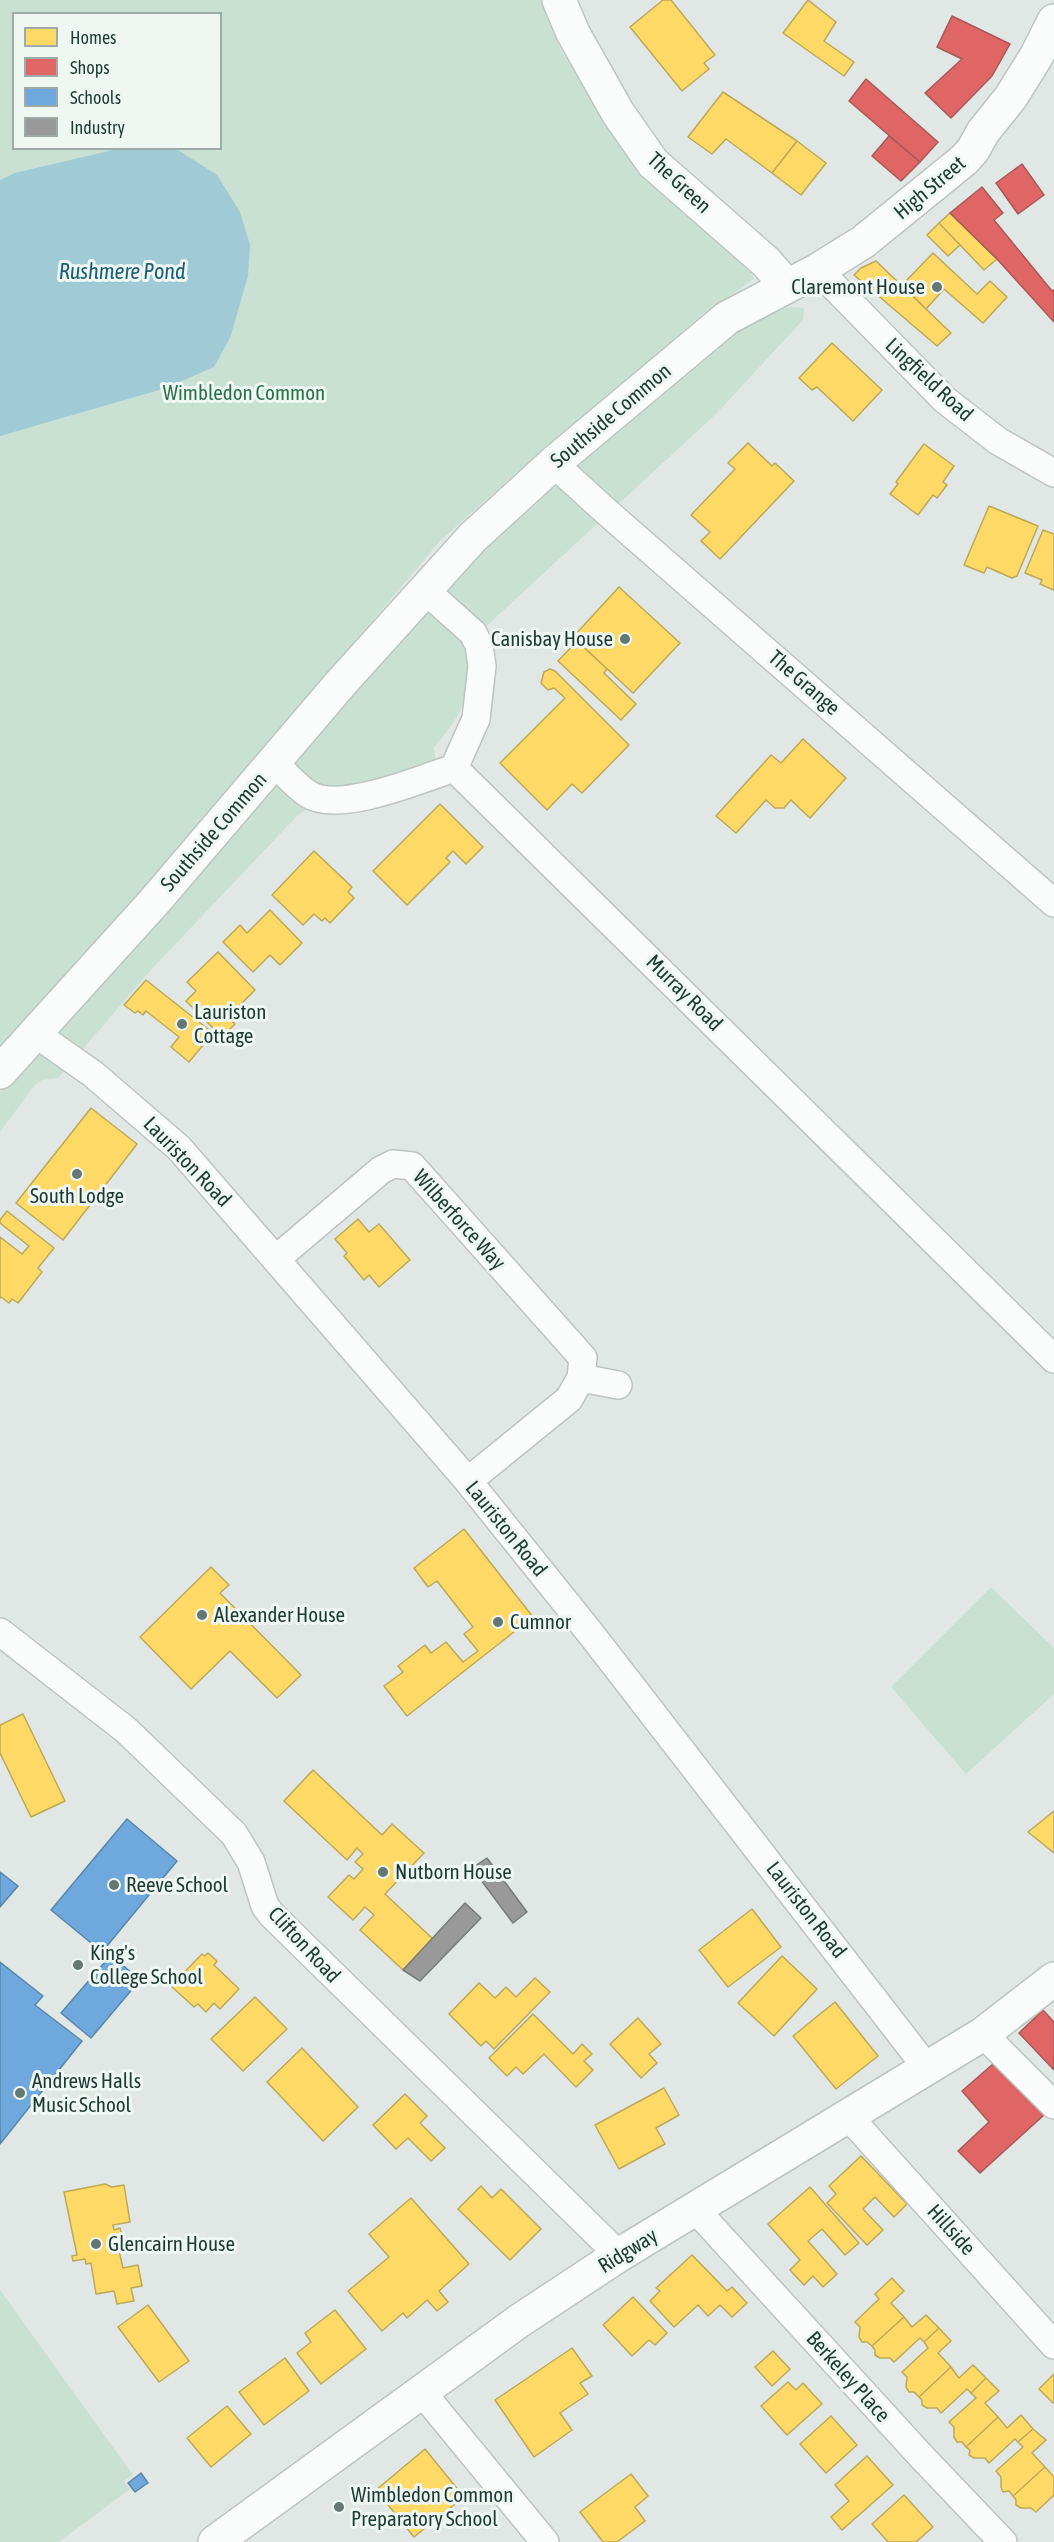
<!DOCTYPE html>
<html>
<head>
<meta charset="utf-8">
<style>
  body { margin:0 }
  #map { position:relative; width:1054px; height:2542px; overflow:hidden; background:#e1e7e5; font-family:"Asap Condensed",sans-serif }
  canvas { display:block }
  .legend { position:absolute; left:12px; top:12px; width:210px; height:138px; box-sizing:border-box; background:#eff7f3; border:2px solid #9caba7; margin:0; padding:8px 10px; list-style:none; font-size:18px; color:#1f3a35 }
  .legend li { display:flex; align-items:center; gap:12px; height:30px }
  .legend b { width:30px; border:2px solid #9caba7 }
</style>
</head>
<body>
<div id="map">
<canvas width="1054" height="2542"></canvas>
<ul class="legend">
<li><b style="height:16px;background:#ffd966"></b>Homes</li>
<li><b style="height:16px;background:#e06666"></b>Shops</li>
<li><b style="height:16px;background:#6fa8dc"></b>Schools</li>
<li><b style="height:16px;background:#999"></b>Industry</li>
</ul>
</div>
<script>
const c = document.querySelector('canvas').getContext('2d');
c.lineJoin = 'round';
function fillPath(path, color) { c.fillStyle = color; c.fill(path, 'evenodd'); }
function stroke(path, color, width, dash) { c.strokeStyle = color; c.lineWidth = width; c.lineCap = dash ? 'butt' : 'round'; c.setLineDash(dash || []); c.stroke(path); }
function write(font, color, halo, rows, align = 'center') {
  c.font = font + ' "Asap Condensed",sans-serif'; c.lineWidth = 6; c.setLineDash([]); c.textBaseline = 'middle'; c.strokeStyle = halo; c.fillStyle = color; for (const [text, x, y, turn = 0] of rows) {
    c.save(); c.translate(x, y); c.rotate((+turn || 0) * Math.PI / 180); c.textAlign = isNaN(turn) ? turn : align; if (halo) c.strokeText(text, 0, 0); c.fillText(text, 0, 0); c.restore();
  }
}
fillPath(new Path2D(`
  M0 0H542L561 51 612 128 748 268 754 279 701 316 549 451 516 473 440 541 50 1002 0 1055ZM14 14H220V148H14Z
  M791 307 804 308 803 320 717 413 466 645C468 655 472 667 471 677 468 703 451 729 434 747L436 762 372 783 338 788 297 816 149 972 58 1078 42 1080 35 1085 0 1132V1092L43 1047 435 600 452 585 504 529 629 417 732 331 771 312Z
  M991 1587 1054 1648V1694L966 1774 891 1687Z
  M0 2290 133 2475 124 2481 130 2489 59 2542H0Z`), '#c9e1d3');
fillPath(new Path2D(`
  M117 149 178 150 217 175 240 212 250 245 248 276 230 338 214 367 166 388 0 436V180L15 173Z`), '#a1cad7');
const homes = new Path2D(`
  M663 0H671L715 55 704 63 709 69 682 91 630 27Z
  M808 0 836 22 824 41 854 62 844 76 783 33Z
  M723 92 797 141 772 173 726 139 712 154 688 137Z
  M797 141 826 163 801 195 772 173Z
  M950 213 997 259 984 270 939 223Z
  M939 223 960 245 948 256 927 235Z
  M933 253 977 294 990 281 1007 297 983 323 944 289 926 309 902 285Z
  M876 261 951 333 937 346 854 275 861 268Z
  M832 343 882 390 853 421 817 387 812 390 799 378Z
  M748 443 772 466 775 463 794 481 720 559 701 541 710 532 691 515 735 469 728 463Z
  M924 444 954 466 943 482 947 485 937 498 933 495 918 515 890 494 898 484 896 482Z
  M989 506 1038 526 1017 576 1012 578 987 567 984 573 964 565Z
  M1043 530 1054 534V590L1040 584 1042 580 1025 573Z
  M619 587 680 643 633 693 573 637Z
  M577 641 607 669 604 673 636 704 621 720 558 661Z
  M550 669 555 671 629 745 582 793 572 784 547 810 500 763 565 698 554 688 548 690 541 683 544 672Z
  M803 739 846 778 810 818 791 800 784 808H775L766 800 736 833 716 816 771 755 781 763Z
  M440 804 483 847 466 864 453 851 446 858 450 862 407 905 373 871Z
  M314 851 352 887 348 892 354 898 330 923 325 918 322 921 314 914 303 925 272 895Z
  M270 910 302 943 280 965 270 955 253 972 223 942 240 925 247 933Z
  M218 952 255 990 234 1011 229 1006 223 1012 235 1024 222 1037 186 1001 196 991 187 982Z
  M146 980 213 1033 189 1062 171 1047 179 1037 146 1011 143 1015 138 1011 135 1013 124 1005Z
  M91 1108 137 1144 63 1240 16 1203Z
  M7 1211 54 1248 38 1268 42 1272 18 1303 12 1299 9 1303 1 1297 0 1298V1237L22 1254 29 1246 0 1223V1220Z
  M358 1219 369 1232 379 1224 410 1260 379 1287 369 1275 364 1280 344 1256 347 1253 335 1239Z
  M464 1529 533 1617 407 1716 384 1686 403 1672 398 1666 425 1645 431 1653 446 1642 463 1662 478 1651 464 1634 473 1627 437 1581 428 1587 414 1568Z
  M211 1567 229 1585 220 1593 301 1675 277 1698 230 1651 191 1689 140 1637Z
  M23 1714 65 1801 31 1817 0 1753V1725Z
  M313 1770 382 1835 392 1824 424 1853 385 1894 433 1939 403 1970 360 1930 374 1915 365 1907 353 1920 328 1897 349 1875 354 1879 363 1869 355 1862 363 1854 357 1848 347 1860 284 1801Z
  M1054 1811V1853L1028 1832Z
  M752 1909 781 1947 728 1987 699 1950Z
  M208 1953 217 1961 214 1965 239 1989 220 2009 214 2003 206 2012 198 2004 194 2007 171 1986 202 1954 205 1956Z
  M782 1956 817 1989 774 2036 738 2003Z
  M535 1978 550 1992 494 2049 486 2041 481 2046 449 2014 479 1983 495 1998 506 1987 516 1997Z
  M255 1997 287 2029 243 2071 211 2039Z
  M835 2002 878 2056 836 2089 793 2036Z
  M533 2014 573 2054 582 2044 592 2054 584 2061 593 2070 576 2087 544 2054 523 2074 516 2067 507 2076 489 2058Z
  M638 2018 661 2044 649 2054 657 2063 641 2078 610 2044Z
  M302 2048 358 2107 323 2141 267 2082Z
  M664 2088 679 2115 656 2128 665 2144 619 2169 595 2125Z
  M405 2094 427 2116 420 2123 445 2148 431 2161 408 2138 396 2149 373 2125Z
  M861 2156 907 2204 894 2217 875 2197 863 2209 883 2230 867 2245 827 2203 836 2194 829 2186Z
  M105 2184 112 2187 124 2185 130 2222 113 2225 114 2230 120 2228 123 2241 117 2242 123 2268 138 2265 142 2286 131 2288 134 2301 117 2304 114 2291 96 2294 91 2263 86 2264 85 2259 73 2261 72 2256 77 2255 64 2192Z
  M481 2186 492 2198 501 2189 541 2229 510 2260 458 2209Z
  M810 2187 859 2243 845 2255 822 2229 808 2241 837 2274 823 2287 813 2276 804 2285 790 2270 800 2260 768 2224Z
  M411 2198 469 2264 439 2291 448 2302 437 2311 427 2300 407 2318 403 2313 382 2331 348 2291 389 2257 369 2234Z
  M692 2255 727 2291 732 2287 747 2303 732 2317 720 2305 708 2316 698 2305 674 2327 650 2301 660 2291 656 2288Z
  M892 2278 904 2291 891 2303 904 2317 872 2346 867 2342H862L859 2337 860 2327 855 2322 879 2299 875 2294Z
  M633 2297 667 2333 655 2345 649 2340 632 2356 603 2325Z
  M148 2305 189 2361 159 2382 118 2327Z
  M335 2310 366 2349 321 2384 297 2353 311 2342 305 2333Z
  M926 2315 939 2328 924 2342 920 2338 894 2362 890 2358H880L875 2355V2350L872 2346 904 2317 912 2327Z
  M939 2328 951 2341 938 2353 951 2367 919 2397 914 2392H909L906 2387 907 2377 902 2372 928 2348 924 2342Z
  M572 2348 592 2376 580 2383 588 2394 560 2413 572 2430 534 2457 495 2400Z
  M773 2351 790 2369 772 2386 755 2367Z
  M285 2358 309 2391 264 2425 239 2392Z
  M973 2365 986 2378 971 2393 967 2389 941 2413 937 2408H927L922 2405V2400L919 2397 951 2367 959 2378Z
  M1054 2374V2402L1053 2403 1039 2389Z
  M986 2378 999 2391 985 2403 998 2417 966 2447 962 2442H957L954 2437V2427L949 2422 976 2398 971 2393Z
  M788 2382 796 2390 803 2383 822 2404 787 2435 761 2406Z
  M227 2406 251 2434 211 2467 187 2438Z
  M1021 2415 1033 2429 1018 2442 1015 2439 989 2463 985 2458H974L969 2455 970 2450 966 2447 998 2417 1007 2428Z
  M831 2416 857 2445 826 2473 800 2444Z
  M1033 2429 1046 2440 1032 2453 1045 2467 1013 2496 1009 2491 1003 2492 1001 2487V2477L996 2471 1023 2447 1018 2442Z
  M425 2449 464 2497 414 2537 376 2490Z
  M867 2456 893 2485 842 2530 831 2517 849 2501 835 2485Z
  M1045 2467 1054 2477V2495L1036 2512 1031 2508H1021L1016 2505V2500L1013 2496Z
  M631 2474 648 2496 635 2507 645 2521 617 2542H603L580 2512Z
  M904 2495 933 2527 916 2542H888L872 2524Z`);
fillPath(homes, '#ffd966');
stroke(homes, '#bca957', 1.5);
const shops = new Path2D(`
  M952 16 1010 44 992 76 951 118 925 93 962 59 937 47Z
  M866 79 938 142 920 162 849 101Z
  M889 136 920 162 901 181 872 156Z
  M1022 164 1044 195 1018 214 996 183Z
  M982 187 1003 213 994 220 1052 291 1054 290V322L997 259 950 213Z
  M1043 2010 1054 2022V2070L1019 2033Z
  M993 2064 1044 2115 980 2173 958 2151 989 2122 962 2091Z`);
fillPath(shops, '#e06666');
stroke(shops, '#a65957', 1.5);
const schools = new Path2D(`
  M127 1819 177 1861 102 1952 51 1910Z
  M0 1872 18 1886 0 1907Z
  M111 1955 140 1980 91 2038 61 2013Z
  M0 1962 43 1996 35 2005 82 2041 0 2144Z
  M141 2473 148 2483 135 2492 128 2483Z`);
fillPath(schools, '#6fa8dc');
stroke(schools, '#5787aa', 1.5);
const industry = new Path2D(`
  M487 1858 527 1912 513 1923 472 1868Z
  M465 1903 481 1918 420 1981 403 1970Z`);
fillPath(industry, '#999');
stroke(industry, '#747c7b', 1.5);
const street = new Path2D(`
  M818 270 945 400 998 441 1054 473
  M555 462 565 474 609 514 1054 903
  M425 590 473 633 479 645 482 666 476 719 454 768
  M274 763C285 773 296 786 308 794 339 814 421 779 454 768L1054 1359
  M36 1034 93 1074 179 1148 468 1481 591 1634 927 2068
  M276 1259 381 1170 393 1164 412 1166 583 1358 581 1378 569 1399 468 1481
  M581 1378 618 1385
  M0 1632 126 1730 234 1834 251 1862 265 1906 272 1915 619 2255
  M983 2034 1054 2105
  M848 2116 1054 2345
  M696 2210 921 2456 1003 2542
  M421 2391 545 2542`);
const secondary = new Path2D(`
  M559 0 573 33 618 113 653 163 766 262 787 286
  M0 1072 154 902 341 683 473 537 555 462 727 318 818 270 863 242 964 160 973 150 983 132 1011 97 1037 55 1054 21
  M215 2542 519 2321 619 2255 983 2034 1054 1979`);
stroke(street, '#bec4c2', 30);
stroke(secondary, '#bdc5c2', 36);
stroke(street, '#fafbfb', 27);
stroke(secondary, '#fafbfb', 33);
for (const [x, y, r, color] of [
  [937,287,6,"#637773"],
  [625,639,6,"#637773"],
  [182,1024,6,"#637773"],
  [77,1174,6,"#637773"],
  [202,1615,6,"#637773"],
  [498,1622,6,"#637773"],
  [383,1872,6,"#637773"],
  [114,1885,6,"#637773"],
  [78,1965,6,"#637773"],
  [20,2093,6,"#637773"],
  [96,2244,6,"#637773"],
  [339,2507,6,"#637773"]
]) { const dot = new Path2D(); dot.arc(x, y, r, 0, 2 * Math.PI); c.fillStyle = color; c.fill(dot); stroke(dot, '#eff7f3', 2); }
write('21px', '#1f3a35', '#eff7f3', [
  ["The Green",679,183,43],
  ["High Street",930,188,-40],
  ["Lingfield Road",929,380,43],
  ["Southside Common",611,416,-40],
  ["The Grange",804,683,41],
  ["Southside Common",214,832,-49],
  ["Murray Road",684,993,45],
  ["Lauriston Road",187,1162,46],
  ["Wilberforce Way",459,1220,48],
  ["Lauriston Road",506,1529,51],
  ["Lauriston Road",806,1910,52],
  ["Clifton Road",304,1945,47],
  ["Hillside",951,2230,48],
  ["Ridgway",628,2251,-32],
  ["Berkeley Place",848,2377,48]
]);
write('21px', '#1f3a35', '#eff7f3', [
  ["Claremont House",925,287,"right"],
  ["Canisbay House",613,639,"right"],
  ["Lauriston",194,1012],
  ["Cottage",194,1036],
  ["South Lodge",77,1196,"center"],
  ["Alexander House",214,1615],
  ["Cumnor",510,1622],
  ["Nutborn House",395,1872],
  ["Reeve School",126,1885],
  ["King's",90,1953],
  ["College School",90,1977],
  ["Andrews Halls",32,2081],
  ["Music School",32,2105],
  ["Glencairn House",108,2244],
  ["Wimbledon Common",351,2495],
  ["Preparatory School",351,2519]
], 'left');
write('21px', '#2a714b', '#eff7f3', [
  ["Wimbledon Common",244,393]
]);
write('italic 22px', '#1a5f76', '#eff7f3', [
  ["Rushmere Pond",122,272]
]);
</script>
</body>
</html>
